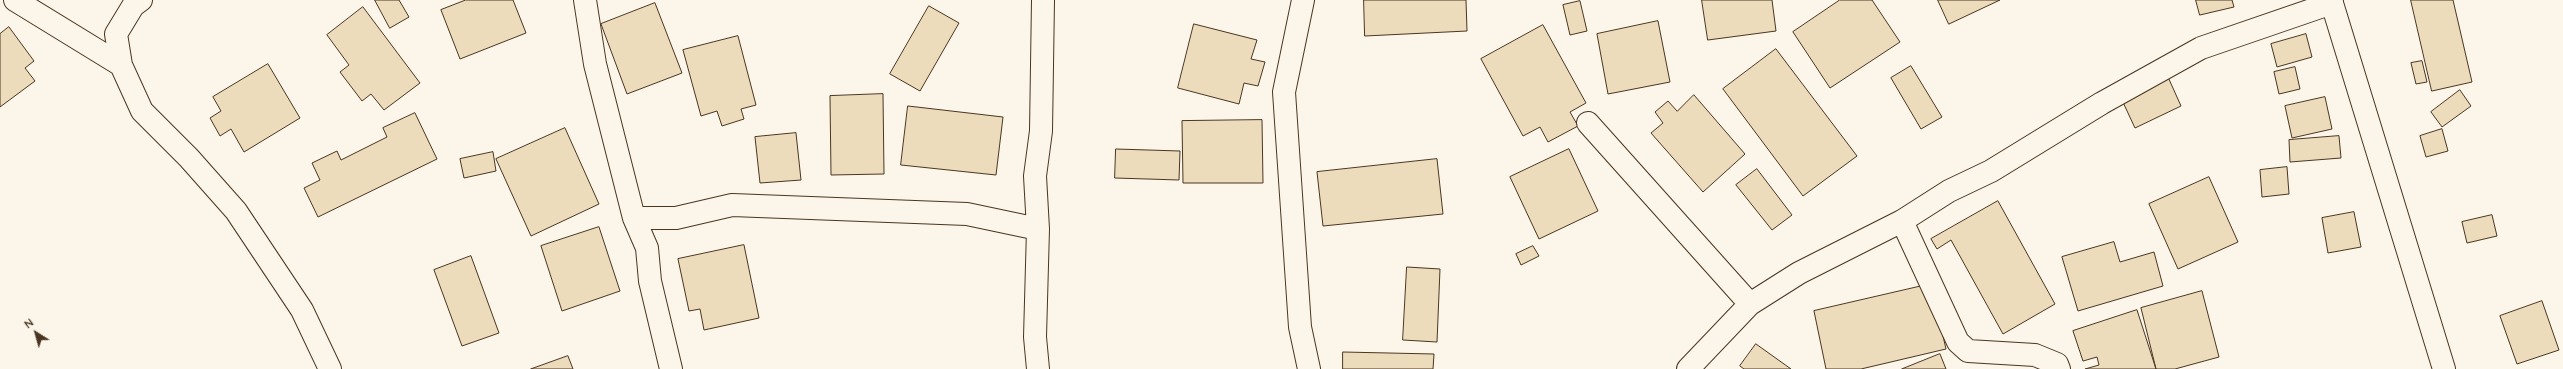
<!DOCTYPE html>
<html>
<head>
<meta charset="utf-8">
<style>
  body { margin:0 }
  #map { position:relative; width:2563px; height:369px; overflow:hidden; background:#fbf6e9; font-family:Quicksand,sans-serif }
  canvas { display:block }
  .north { position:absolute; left:16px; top:313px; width:40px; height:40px; -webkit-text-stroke:3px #fbf6e9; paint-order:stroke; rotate:323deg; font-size:11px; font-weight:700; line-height:16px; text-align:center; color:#4a3520 }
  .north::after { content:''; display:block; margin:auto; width:14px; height:18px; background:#4a3520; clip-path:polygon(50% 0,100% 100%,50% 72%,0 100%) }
</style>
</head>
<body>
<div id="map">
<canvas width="2563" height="369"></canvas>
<div class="north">N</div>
</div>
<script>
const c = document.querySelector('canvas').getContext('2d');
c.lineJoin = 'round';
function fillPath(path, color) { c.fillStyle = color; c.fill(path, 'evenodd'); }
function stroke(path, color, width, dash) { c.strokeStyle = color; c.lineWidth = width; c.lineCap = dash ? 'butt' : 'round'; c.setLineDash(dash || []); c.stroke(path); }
const building = new Path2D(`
  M375 0H399L409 17 390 28Z
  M466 0H513L526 33 460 59 441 10Z
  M1364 0H1466L1467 31 1365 36Z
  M1702 0H1772L1776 31 1708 40Z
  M1840 0H1872L1900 42 1830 88 1793 32Z
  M1938 0H2000L1949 24Z
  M2196 0H2232L2234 7 2200 15Z
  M2411 0H2453L2472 82 2432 91Z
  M1580 1 1587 31 1570 35 1563 5Z
  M655 3 682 73 627 94 601 24Z
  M929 6 959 23 920 91 890 74Z
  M363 7 420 83 384 110 371 94 362 101 340 72 349 65 327 35Z
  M1658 21 1670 82 1608 94 1597 34Z
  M1194 24 1257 40 1251 59 1265 62 1258 86 1244 83 1239 104 1178 88Z
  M1543 25 1586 103 1570 112 1578 126 1548 142 1540 127 1523 136 1481 59Z
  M9 27 34 61 25 68 35 81 0 107V34Z
  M2306 34 2312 57 2277 67 2271 44Z
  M738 36 756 105 741 109 744 119 722 126 717 111 701 116 683 50Z
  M1776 49 1857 156 1803 196 1723 89Z
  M2422 61 2427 82 2416 84 2411 63Z
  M268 64 300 118 244 152 231 129 220 136 210 118 221 111 213 97Z
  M1911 66 1942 117 1921 129 1891 78Z
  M2295 67 2300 89 2279 94 2274 72Z
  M2168 77 2181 106 2135 128 2121 98Z
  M2460 90 2471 106 2442 127 2431 112Z
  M883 94 884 174 831 175 830 96Z
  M1694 95 1745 154 1703 192 1651 133 1663 123 1655 112 1668 101 1677 111Z
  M2325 97 2332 129 2292 138 2285 106Z
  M908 106 1003 117 996 175 901 165Z
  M415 113 437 159 318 217 304 188 320 180 312 163 337 151 341 160 387 137 383 128Z
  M1262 120 1263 183H1183L1182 121Z
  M565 128 599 204 531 236 496 159Z
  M2442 129 2448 151 2426 157 2420 136Z
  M796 133 801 180 760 183 755 137Z
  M2339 136 2341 158 2290 162 2289 140Z
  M1116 149 1180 151 1179 180 1115 178Z
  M1569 149 1598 211 1539 239 1510 177Z
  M493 152 496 171 464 178 460 159Z
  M1437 159 1443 214 1323 226 1317 172Z
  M2287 167 2289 194 2262 197 2260 170Z
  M1757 169 1792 215 1772 230 1736 185Z
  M2209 177 2238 242 2178 269 2149 204Z
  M1998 201 2055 304 2003 334 1951 240 1937 249 1931 239Z
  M2354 212 2361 247 2328 253 2322 218Z
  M2492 215 2497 236 2467 243 2462 222Z
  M599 227 620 291 562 311 541 246Z
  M2114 242 2120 262 2154 252 2163 286 2078 311 2062 257Z
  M744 245 759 318 704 330 700 309 689 311 678 259Z
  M1533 246 1539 256 1521 265 1516 254Z
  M471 256 499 333 462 346 434 270Z
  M1407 267 1440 269 1437 342 1403 340Z
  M1931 284 1946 349 1861 369H1826L1814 311Z
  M2202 291 2219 357 2175 369H2156L2141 308Z
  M2542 301 2559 350 2517 364 2500 316Z
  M2137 310 2156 369H2085L2099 365 2097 357 2083 361 2073 331Z
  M1756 344 1791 369H1744L1740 366Z
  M1343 352 1434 354 1433 369H1343Z
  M1940 354 1946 369H1902Z
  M568 356 573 369H531Z`);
fillPath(building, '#ecdcbc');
stroke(building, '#4a3520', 1);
const street = new Path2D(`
  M15 0 121 65
  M141 0 133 6 116 34 121 65 142 111 189 158 236 211 302 310 330 369
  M585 0 595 64 634 218 647 248 650 281 671 369
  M1303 0 1284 92 1300 327 1309 369
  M1588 123 1750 304
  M634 218H676L732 205 967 214 1038 229 1035 176 1041 131 1043 0
  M1902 221 1958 342 1968 351 2035 355 2057 364 2059 369
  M1038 369 1035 337 1038 229
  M1688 369 1750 304 1799 273 1902 221 1949 191 1991 171 2102 103 2201 48 2332 3`);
const secondary = new Path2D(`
  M2331 0 2444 369`);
stroke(street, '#4a3520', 24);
stroke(secondary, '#4a3520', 24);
stroke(street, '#fbf6e9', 22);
stroke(secondary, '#fbf6e9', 22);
</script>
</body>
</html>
